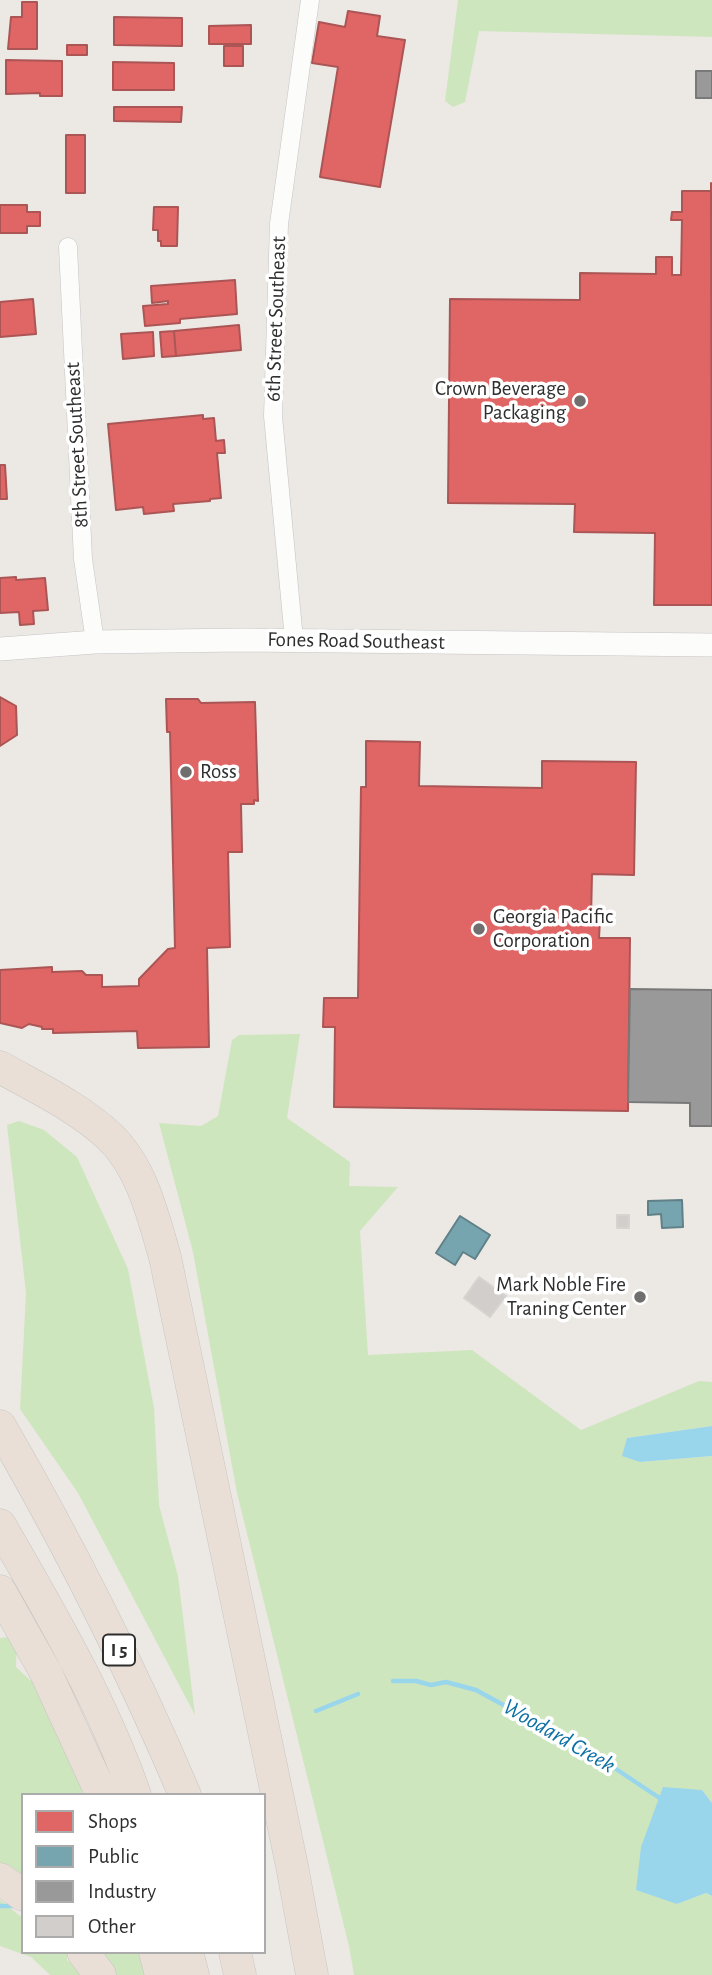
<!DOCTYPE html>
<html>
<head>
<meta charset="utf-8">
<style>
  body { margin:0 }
  #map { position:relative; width:712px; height:1975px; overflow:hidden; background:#ece8e4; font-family:"Alegreya Sans",sans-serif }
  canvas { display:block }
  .legend { position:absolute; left:21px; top:1793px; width:245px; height:161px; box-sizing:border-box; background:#fff; border:2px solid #ababab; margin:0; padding:9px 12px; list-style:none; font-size:21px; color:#2e2e2e }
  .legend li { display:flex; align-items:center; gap:14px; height:35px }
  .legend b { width:35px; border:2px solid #ababab }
</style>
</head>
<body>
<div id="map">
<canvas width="712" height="1975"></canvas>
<ul class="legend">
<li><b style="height:19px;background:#e06666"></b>Shops</li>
<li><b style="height:19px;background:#76a5af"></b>Public</li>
<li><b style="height:19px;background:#999"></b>Industry</li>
<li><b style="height:19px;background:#d1cecb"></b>Other</li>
</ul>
</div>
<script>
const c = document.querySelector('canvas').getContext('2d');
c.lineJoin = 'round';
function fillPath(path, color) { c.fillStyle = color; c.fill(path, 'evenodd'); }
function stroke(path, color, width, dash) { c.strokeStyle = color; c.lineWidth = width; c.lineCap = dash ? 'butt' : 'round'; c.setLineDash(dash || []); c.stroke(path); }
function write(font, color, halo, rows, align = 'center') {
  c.font = font + ' "Alegreya Sans",sans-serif'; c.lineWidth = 7; c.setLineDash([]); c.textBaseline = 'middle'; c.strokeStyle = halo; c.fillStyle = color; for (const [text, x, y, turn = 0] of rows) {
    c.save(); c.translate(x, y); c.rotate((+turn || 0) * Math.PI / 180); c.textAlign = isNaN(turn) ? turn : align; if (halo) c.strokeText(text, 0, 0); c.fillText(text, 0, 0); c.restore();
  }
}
fillPath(new Path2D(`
  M458 0H712V37L479 31 465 102 453 107 445 101Z
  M300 1034 287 1118 350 1162 349 1186 398 1187 360 1231 368 1355 472 1350 581 1430 699 1381 712 1382V1426L627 1438 640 1462 712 1456V1803L702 1790 677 1904 706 1893 712 1896V1975H354L349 1946 237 1493 193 1252 159 1123 201 1126 218 1116 232 1040 239 1035Z
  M19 1121 44 1130 77 1157 128 1269 154 1408 159 1505 178 1576 195 1715 78 1493 20 1409 26 1293 7 1125Z
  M9 1637 17 1645 16 1667 31 1681 38 1679 64 1738 71 1768 81 1766 82 1795H23V1887L0 1871V1638Z
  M0 1900 20 1916H23V1952H67V1960L77 1968 94 1975H50L31 1957 0 1946Z
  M100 1952H143L149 1975H114Z`), '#cee6be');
fillPath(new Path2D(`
  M712 1426V1456L640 1462 622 1456 627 1438Z
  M663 1787 702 1790 712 1803V1896L706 1893 677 1904 636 1890 641 1847Z`), '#99d6ec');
const shops = new Path2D(`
  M22 2H37V49H8L11 17H22Z
  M348 11 380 16 377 36 405 40 380 187 320 177 338 67 312 63 319 22 345 27Z
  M114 17 182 18V46L114 45Z
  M251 25V44H209V26Z
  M67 45H87V55H67Z
  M224 46H243V66H224Z
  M6 60 62 61V96H40V93L6 94Z
  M113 62 174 63V90H113Z
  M114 107H182L181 122 114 121Z
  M66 135H85V193H66Z
  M711 183 712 605H654L655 533 574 532 575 504 448 503 450 299 580 300V273L656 274V257H672V275H681L682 220H671L672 212H682V191H711Z
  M0 205H27V212H40V226H27V233H0Z
  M154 207H178L177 246H161V241H158V230H153Z
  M235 280 237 314 180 319V323L145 326 143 306 168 304V301L152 303 151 286Z
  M33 299 36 334 0 337V302Z
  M239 325 241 350 176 356 174 331Z
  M174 331 176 356 162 357 160 332Z
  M153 332 154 356 123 359 121 334Z
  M203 415V419L214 418 216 441 224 440 225 453H217L221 498 210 499V501L173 504 174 511 144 514 143 507 116 510 108 424Z
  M0 465H5L7 499H0Z
  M16 577V580L45 578 48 610 33 611 34 624 20 625 19 612 0 613V578Z
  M0 697 16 706 17 735 0 746Z
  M166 699H198L201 703 255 702 258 801 254 800V804H241L242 852H228L230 947 207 948 209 1047 138 1048 137 1031 53 1033V1029H42V1027L29 1024 22 1028 0 1023V970L52 967V972L82 971 86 975H102V987L139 986V979L168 949 175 948 170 732H167Z
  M366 741 420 742 419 786 542 788V761L636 762 634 875 592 874 591 919H600L599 938H630L628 1111 334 1107 335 1027H323L324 998H358L361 787H366Z`);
fillPath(shops, '#e06666');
stroke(shops, '#ab5555', 2);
const public = new Path2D(`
  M682 1200 683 1227 662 1228 661 1214 648 1215V1201Z
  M460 1216 490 1235 475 1259 463 1252 455 1265 436 1253Z`);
fillPath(public, '#76a5af');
stroke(public, '#608188', 2);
const industry = new Path2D(`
  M696 71H712V98H696Z
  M630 989 712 990V1126H690V1103L628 1102Z`);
fillPath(industry, '#999');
stroke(industry, '#797979', 2);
stroke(new Path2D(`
  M393 1681H416L431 1685 446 1682 476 1690 595 1755 664 1801
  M316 1711 358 1694
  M0 1906H15`), '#99d6ec', 4.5);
const building = new Path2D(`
  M617 1215H629V1228H617Z
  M479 1277 506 1296 490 1317 464 1298Z`);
fillPath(building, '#d1cecb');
stroke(building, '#d7d4d0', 2);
const minor = new Path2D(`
  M68 247 83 559 95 642
  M294 640 273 416 279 224 310 0`);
const tertiary = new Path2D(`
  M0 649 95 642 242 640 712 645`);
const motorway = new Path2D(`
  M0 1067C37 1088 78 1107 109 1136 142 1167 153 1216 165 1257L292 1866 312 1975
  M0 1426C69 1545 131 1668 185 1795
  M0 1525C50 1612 102 1700 135 1795
  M0 1591 46 1673 102 1795
  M0 1879 23 1895
  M83 1952 100 1975
  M155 1952 161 1975
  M187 1952 193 1975
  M235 1952 240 1975`);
stroke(minor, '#c5c4c5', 19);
stroke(tertiary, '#c5c4c5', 24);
stroke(motorway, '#c6c5c4', 33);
stroke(minor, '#fcfcfb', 18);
stroke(tertiary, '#fcfcfb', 23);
stroke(motorway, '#eadfd6', 32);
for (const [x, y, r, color] of [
  [580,401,7,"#706f6e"],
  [186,772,7,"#706f6e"],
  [479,929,7,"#706f6e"],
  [640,1297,7,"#706f6e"]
]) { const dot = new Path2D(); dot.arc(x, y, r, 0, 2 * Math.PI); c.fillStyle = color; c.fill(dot); stroke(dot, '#fff', 2.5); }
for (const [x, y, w] of [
  [119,1650,32]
]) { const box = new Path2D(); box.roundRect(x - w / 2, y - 15.5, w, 31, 5); c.fillStyle = '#fff'; c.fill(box); stroke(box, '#2e2e2e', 2); }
write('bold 19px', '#2e2e2e', null, [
  ["I 5",119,1650]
]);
write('21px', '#2e2e2e', '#fff', [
  ["6th Street Southeast",276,319,-88],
  ["8th Street Southeast",77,445,-93],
  ["Fones Road Southeast",356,641,1]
]);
write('21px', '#2e2e2e', '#fff', [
  ["Crown Beverage",566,389],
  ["Packaging",566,413],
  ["Ross",200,772,"left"],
  ["Georgia Pacific",493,917,"left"],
  ["Corporation",493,941,"left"],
  ["Mark Noble Fire",626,1285],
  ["Traning Center",626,1309]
], 'right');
write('italic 23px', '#0d6fa3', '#fff', [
  ["Woodard Creek",559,1736,30]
]);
</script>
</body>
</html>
